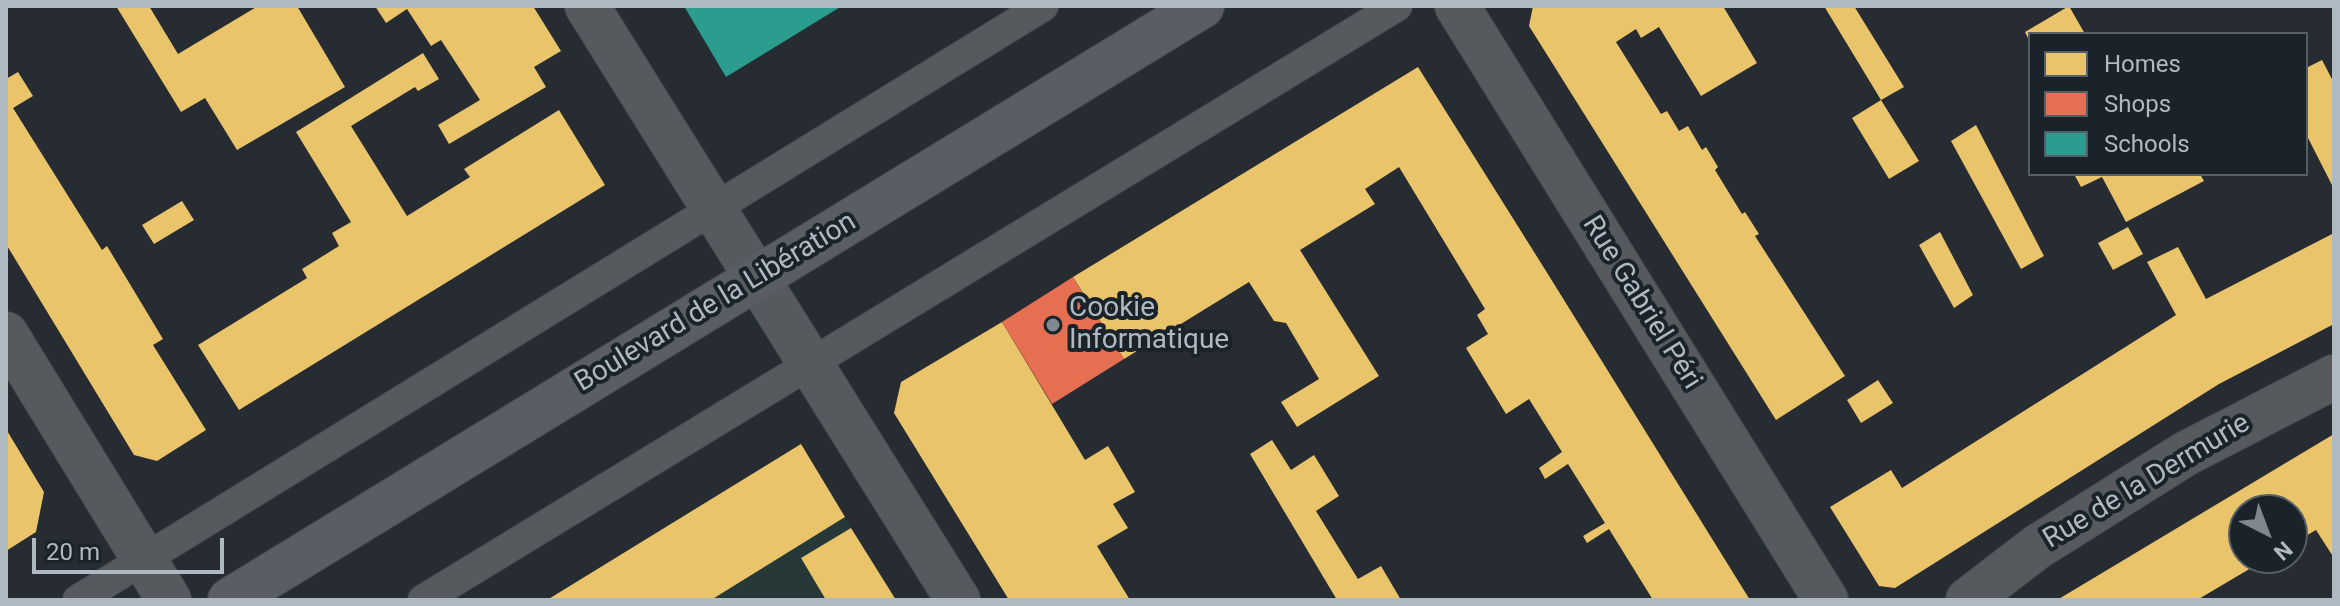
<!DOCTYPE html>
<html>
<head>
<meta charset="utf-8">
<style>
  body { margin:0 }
  #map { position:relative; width:2340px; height:606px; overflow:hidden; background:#262c31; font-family:Roboto,sans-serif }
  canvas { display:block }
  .frame { position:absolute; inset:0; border:8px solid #afb9c2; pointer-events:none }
  .legend { position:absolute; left:2028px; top:32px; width:280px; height:144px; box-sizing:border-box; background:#1a232a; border:2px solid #565f67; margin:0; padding:10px 14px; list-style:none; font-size:24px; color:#afb9c2 }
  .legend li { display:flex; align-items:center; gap:16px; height:40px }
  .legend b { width:40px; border:2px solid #565f67 }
  .north { position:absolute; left:2228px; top:494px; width:80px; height:80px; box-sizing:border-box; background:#1a232a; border:2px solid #565f67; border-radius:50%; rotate:138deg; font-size:22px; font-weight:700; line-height:32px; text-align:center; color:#afb9c2 }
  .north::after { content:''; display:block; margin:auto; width:28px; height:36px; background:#7f888f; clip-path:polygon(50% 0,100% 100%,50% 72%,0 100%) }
  .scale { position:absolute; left:32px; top:538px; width:192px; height:36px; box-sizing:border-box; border:4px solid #afb9c2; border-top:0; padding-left:10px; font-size:24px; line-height:28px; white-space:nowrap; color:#afb9c2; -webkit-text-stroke:6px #1a232a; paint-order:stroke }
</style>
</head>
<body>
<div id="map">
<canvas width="2340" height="606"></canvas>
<div class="frame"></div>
<ul class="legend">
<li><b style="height:22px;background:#e9c46a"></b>Homes</li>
<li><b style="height:22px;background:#e76f51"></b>Shops</li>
<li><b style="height:22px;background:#2a9d8f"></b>Schools</li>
</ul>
<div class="north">N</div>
<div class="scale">20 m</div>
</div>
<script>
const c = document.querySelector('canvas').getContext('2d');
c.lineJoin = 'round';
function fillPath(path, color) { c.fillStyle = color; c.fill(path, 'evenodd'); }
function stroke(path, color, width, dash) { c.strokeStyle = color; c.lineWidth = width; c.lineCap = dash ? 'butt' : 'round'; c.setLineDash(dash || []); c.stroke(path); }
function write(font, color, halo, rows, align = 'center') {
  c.font = font + ' Roboto,sans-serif'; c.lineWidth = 8; c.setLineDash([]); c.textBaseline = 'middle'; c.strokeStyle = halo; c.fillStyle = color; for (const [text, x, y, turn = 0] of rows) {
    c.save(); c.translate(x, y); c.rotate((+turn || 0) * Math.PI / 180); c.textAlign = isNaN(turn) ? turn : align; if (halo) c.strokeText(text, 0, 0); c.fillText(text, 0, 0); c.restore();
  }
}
fillPath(new Path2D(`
  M845 517 851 528 801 558 826 600H711Z`), '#263837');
fillPath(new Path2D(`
  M116 6H149L178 54 258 6H297L345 87 237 150 205 98 181 112Z
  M375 6H533L561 51 534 67 546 87 449 144 438 125 480 100 441 40 431 46 407 9 386 23Z
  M1533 6H1723L1757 63 1701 96 1659 27 1641 38 1636 29 1616 42 1661 114 1667 111 1679 131 1688 126 1702 150 1706 147 1718 167 1715 170 1742 214 1745 212 1759 234 1755 236 1845 376 1776 420 1529 26Z
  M1824 6H1854L1904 87 1881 100 1919 161 1889 179 1852 118 1881 100Z
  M2069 6 2085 34H2030V42L2025 32Z
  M423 53 439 79 418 91 415 87 351 126 407 216 470 177 464 169 559 110 605 185 239 410 198 345 307 278 302 269 339 246 332 233 351 222 296 132Z
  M2322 60 2334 83V189L2306 134V68Z
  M1418 67 1546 271 1750 600H1653L1609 529 1587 543 1583 536 1605 523 1568 464 1545 479 1539 468 1562 452 1529 399 1506 414 1466 348 1488 334 1477 315 1485 309 1399 167 1365 189 1375 204 1300 250 1379 376 1297 427 1281 402 1319 379 1286 323 1274 321 1249 282 1124 359 1073 277Z
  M18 72 33 96 13 108 102 250 107 246 163 339 153 345 206 430 157 461 134 455 6 244V79Z
  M1976 125 2044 256 2021 269 1951 141Z
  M2074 174H2200L2204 181 2126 222 2102 177 2081 187Z
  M182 201 194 220 154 244 142 225Z
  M2128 227 2143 254 2113 270 2098 243Z
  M1940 232 1973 295 1954 308 1919 245Z
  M2334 233V324L2219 384 1895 588 1879 586 1830 507 1891 470 1902 488 2176 315 2147 262 2178 247 2206 299Z
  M1002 322 1085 460 1108 446 1135 492 1113 504 1128 528 1097 546 1130 600H1009L894 413 901 382Z
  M1878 380 1893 403 1861 423 1847 400Z
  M6 429 44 492 36 532 6 551Z
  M2334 434V558L2316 530 2292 544V510H2244V558H2268L2197 600H2057Z
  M1272 440 1291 470 1314 455 1339 496 1316 511 1358 579 1381 566 1401 600H1337L1250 454Z
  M801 444 845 517 711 600H547Z
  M851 528 896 600H826L801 558Z`), '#e9c46a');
fillPath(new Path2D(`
  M1073 277 1124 359 1052 404 1002 322Z`), '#e76f51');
fillPath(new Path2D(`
  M684 6H842L726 77Z`), '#2a9d8f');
const lane = new Path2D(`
  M78 600 1043 6
  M423 600 1397 6`);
const street = new Path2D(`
  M587 6 958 600
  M1457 6 1826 600
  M6 334 169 600
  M1968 600 2037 547 2185 454 2334 377`);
const secondary = new Path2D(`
  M230 600 1202 6`);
stroke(lane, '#44484b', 32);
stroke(street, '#44484b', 46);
stroke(secondary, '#44484b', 46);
stroke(lane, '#565a5f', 30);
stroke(street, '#565a5f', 44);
stroke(secondary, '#5a5e64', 44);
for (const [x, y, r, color] of [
  [1053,325,8,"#7f888f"]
]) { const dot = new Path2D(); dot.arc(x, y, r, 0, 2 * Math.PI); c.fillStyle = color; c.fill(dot); stroke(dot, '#1a232a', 3); }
write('28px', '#afb9c2', '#1a232a', [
  ["Boulevard de la Libération",716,303,-31],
  ["Rue Gabriel Péri",1641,303,58],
  ["Rue de la Dermurie",2147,482,-31]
]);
write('28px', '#afb9c2', '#1a232a', [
  ["Cookie",1069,309],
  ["Informatique",1069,341]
], 'left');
</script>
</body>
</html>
